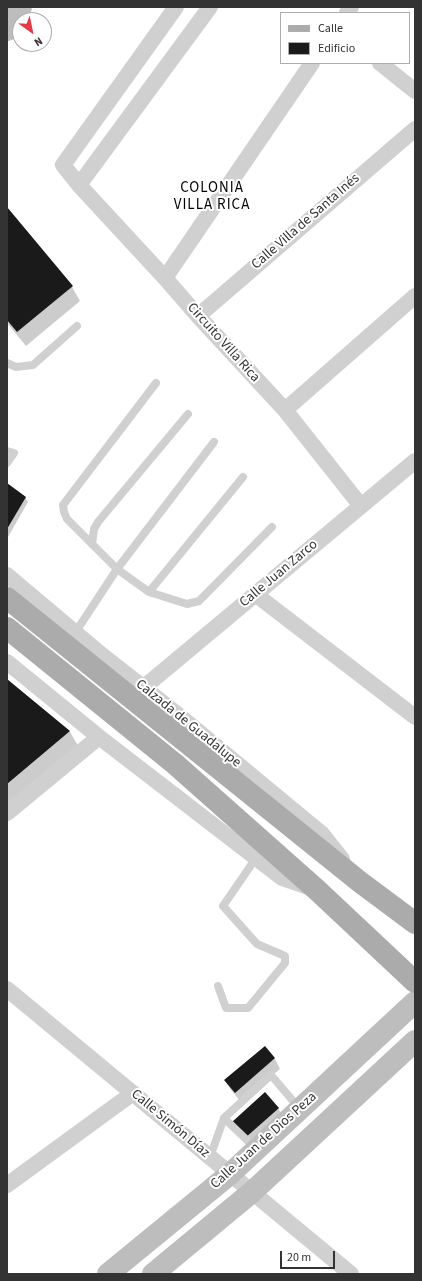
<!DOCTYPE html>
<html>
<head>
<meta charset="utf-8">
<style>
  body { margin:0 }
  #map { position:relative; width:422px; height:1281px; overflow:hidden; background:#fff; font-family:"Source Sans 3",sans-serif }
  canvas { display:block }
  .frame { position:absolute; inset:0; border:8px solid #333; pointer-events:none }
  .legend { position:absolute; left:280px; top:12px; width:130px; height:52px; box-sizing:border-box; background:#fff; border:1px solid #adadad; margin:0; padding:5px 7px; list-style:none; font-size:12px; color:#333 }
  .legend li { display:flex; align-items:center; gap:8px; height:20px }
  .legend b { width:20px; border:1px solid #adadad }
  .north { position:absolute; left:12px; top:12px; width:40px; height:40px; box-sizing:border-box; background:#fff; border:1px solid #adadad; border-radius:50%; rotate:147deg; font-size:11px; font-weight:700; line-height:16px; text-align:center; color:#333 }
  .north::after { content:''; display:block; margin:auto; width:14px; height:18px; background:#e63946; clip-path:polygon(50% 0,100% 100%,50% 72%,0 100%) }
  .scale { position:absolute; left:280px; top:1251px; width:55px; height:18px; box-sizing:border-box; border:2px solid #333; border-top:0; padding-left:5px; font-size:12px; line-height:14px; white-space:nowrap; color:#333; -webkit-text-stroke:3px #fff; paint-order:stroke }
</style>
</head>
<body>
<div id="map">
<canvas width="422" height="1281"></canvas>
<div class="frame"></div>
<ul class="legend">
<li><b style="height:5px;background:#ababab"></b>Calle</li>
<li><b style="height:11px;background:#1a1a1a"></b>Edificio</li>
</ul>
<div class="north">N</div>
<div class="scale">20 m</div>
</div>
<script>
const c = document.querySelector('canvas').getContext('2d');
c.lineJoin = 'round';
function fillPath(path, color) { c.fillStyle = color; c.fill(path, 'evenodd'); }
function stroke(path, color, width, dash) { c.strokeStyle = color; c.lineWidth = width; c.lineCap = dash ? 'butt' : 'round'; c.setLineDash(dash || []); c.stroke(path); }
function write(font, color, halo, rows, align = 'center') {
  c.font = font + ' "Source Sans 3",sans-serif'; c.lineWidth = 4; c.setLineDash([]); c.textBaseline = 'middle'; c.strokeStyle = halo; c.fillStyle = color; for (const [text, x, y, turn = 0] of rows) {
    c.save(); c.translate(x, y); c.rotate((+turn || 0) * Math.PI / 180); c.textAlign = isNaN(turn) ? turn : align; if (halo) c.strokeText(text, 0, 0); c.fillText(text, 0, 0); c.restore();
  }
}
fillPath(new Path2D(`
  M7 209 72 287 80 301 26 346 7 323Z
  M7 484 25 497 28 502 8 537Z
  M7 681 70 732 80 749 7 810Z
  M265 1047 275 1059 280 1069 241 1102 231 1090 225 1080Z
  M278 1108 281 1113 249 1142 236 1127Z`), '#0003');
fillPath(new Path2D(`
  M7 207 73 286 17 332 7 320Z
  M7 483 26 497 7 529Z
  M7 679 70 731 7 784Z
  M265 1046 275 1058 235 1093 224 1080Z
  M265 1092 279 1108 245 1138 232 1122Z`), '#1a1a1a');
stroke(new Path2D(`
  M7 363 16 367 33 365 77 326
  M214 442 117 569 149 592 187 604 199 601 272 527
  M7 451 14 453 7 463
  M92 544 94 529 98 522 188 414
  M149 592 243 477
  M75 633 117 569 67 519 64 512 63 505 156 383
  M218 986 226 1008H248L285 963V956L257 944 223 906 256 858
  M224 1118 255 1148
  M210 1157 224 1118 271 1075 299 1108`), '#d0d0d0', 8);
stroke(new Path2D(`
  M176 7 63 165 79 185 165 278 198 316 285 410 361 506
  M347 13 351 7
  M380 63 415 91
  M79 185 210 7
  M165 278 312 63
  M198 316 415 129
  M285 410 415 296
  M7 575 102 655 177 714 322 834 342 859
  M255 594 415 717
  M7 662 99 737 282 878 311 888
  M143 688 415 461
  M7 813 99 737
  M7 989 351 1274
  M7 1185 133 1093`), '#d0d0d0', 16);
stroke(new Path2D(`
  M7 30 21 7
  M108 1274 230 1174 415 1002
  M153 1274 252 1192 415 1041`), '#bdbdbd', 22);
stroke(new Path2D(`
  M7 598 360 882 415 923
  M7 628 175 764 317 890 415 982`), '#ababab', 22);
write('14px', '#333', '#fff', [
  ["Calle Villa de Santa Inés",306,222,-41],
  ["Circuito Villa Rica",223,343,48],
  ["Calle Juan Zarco",279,574,-40],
  ["Calzada de Guadalupe",188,724,39],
  ["Calle Simón Díaz",170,1124,40],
  ["Calle Juan de Dios Peza",264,1141,-42]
]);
c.letterSpacing = '1px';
write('15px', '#000', '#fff', [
  ["COLONIA",212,189],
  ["VILLA RICA",212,206]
]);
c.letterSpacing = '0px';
</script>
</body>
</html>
